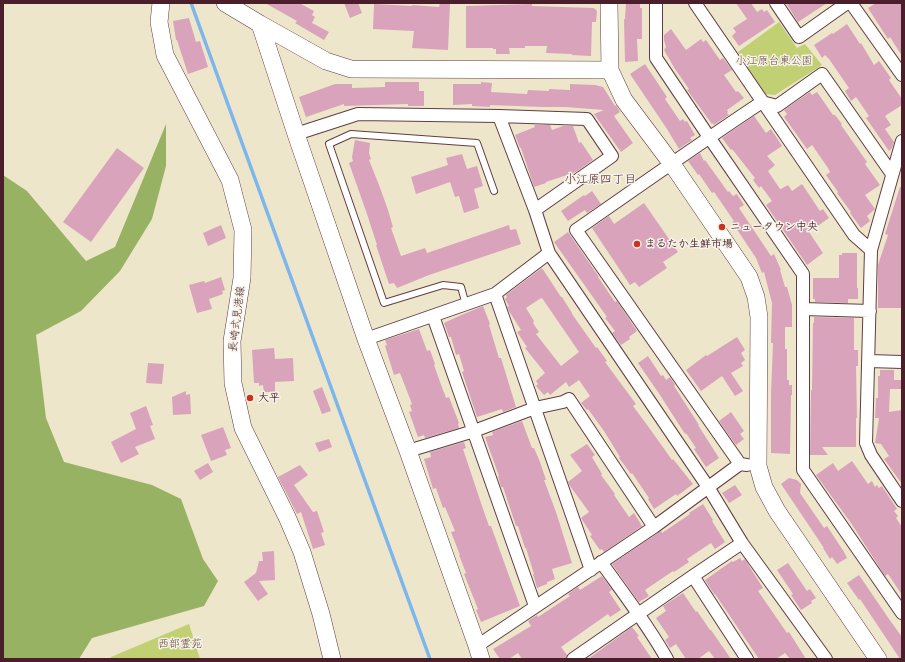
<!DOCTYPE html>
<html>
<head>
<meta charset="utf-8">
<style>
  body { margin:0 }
  #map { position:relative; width:905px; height:662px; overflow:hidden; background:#ede6ca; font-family:Delius,sans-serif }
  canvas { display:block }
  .frame { position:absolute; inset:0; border:4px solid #4a1f2b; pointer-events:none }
</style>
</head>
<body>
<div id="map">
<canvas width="905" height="662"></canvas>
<div class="frame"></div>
</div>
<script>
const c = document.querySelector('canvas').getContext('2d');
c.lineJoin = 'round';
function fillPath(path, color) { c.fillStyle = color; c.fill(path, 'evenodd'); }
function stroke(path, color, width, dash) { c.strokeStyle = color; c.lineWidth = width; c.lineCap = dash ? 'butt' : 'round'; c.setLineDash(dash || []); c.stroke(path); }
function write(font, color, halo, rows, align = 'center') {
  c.font = font + ' Delius,"Klee One",sans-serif'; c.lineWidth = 3; c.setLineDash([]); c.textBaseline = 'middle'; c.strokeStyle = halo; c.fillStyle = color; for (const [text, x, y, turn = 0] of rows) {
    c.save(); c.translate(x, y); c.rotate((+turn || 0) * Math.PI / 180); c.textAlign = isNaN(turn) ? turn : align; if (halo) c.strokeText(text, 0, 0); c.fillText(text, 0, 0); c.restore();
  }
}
fillPath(new Path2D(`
  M779 22 797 48 805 44 822 65 775 95 764 94 738 52Z
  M189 624 200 659H110L111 657Z`), '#c0d072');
fillPath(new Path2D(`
  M166 124V166L152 219 120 271 81 311 36 335 46 418 64 462 152 485 181 499 203 559 218 581 204 606 92 638 79 659H3V175L27 191 86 261 115 247Z`), '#98b264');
stroke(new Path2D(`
  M191 3 430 659`), '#7bb6ec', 3.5);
fillPath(new Path2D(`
  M265 3H299L314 11 312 15 315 17 312 23 329 32 324 40 295 23 297 21Z
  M344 3H358L362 13 350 18Z
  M440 3H450L448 50 412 48 414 31 373 29 374 4 412 6V5L439 7Z
  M626 3H640V8H642V39H637L638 61 625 62 624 19H625Z
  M736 3H751L757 12 762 9 764 12 767 10 775 22 739 46 732 36 736 32 733 28 747 19Z
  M786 3H827L798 22Z
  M876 3H902V56L890 37 888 39 868 8Z
  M532 4V6L594 8 597 11 596 22H592L591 56 572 55V54L546 53 547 46H525V48H509L510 54H496V49H493V48H466V6Z
  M189 18 196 42 200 41 208 67 188 74 177 40H176L173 21Z
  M847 24 860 44 861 43 874 65 879 61 891 78 889 80 902 99V105L885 116 891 125 885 129 894 142 892 148 889 151 866 118 869 116 856 97 851 101 845 91 849 88 829 59 825 55 822 58 814 45 832 33 833 34Z
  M671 29 686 50 701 39 703 42 706 40 720 60 723 58 732 70 724 75 736 92 738 91 744 98 727 110 728 112 727 113 729 115 714 125 713 123 712 124 687 90 689 89 675 69 664 50 666 47 664 40V35Z
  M645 64 667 97 665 99 680 121 683 119 685 122 687 121 695 135 690 138 692 140 680 148 679 149 667 129 630 74Z
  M385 82H419V91H424V106H408V104L344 106V104L306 117 299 97 335 84H352V88L385 87Z
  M481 82 492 83 491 92 527 94 528 90 549 91V89L570 90V84L595 85 603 87 615 106 616 105 620 112 614 116 633 143 621 152 594 114 604 110 566 107H543L490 105V107L472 106V104L453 105V84H481Z
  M810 92 812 95 817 92 833 115H835L842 124 841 125 867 162 865 164 880 185 865 195 875 209 867 216 870 221 861 228 850 213 851 212 837 193 838 192 826 175 830 172 828 168 812 145 807 149 784 117 787 114 784 110Z
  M754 116 766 133 771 129 782 146 767 156 775 165 768 171 780 189H781L788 185 792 191 802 184 820 211 823 209 829 218 809 232 823 253 807 265 766 205 772 201 761 186 759 188 753 180 755 178 732 149 731 150 722 138Z
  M534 125H550L552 130 563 126H573L579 143 581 142 593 160 576 172 546 182V183L534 187 521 148H520L515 135 535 127Z
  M355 140 370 143 369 153 371 159 369 160 379 185 388 210 393 227 391 228 401 256 425 248 427 253 509 225 510 230 516 229 521 244 429 275 397 288 394 283 389 284 376 245H377L367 214 349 163 353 161 352 157Z
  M117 148 144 168 91 242 63 222Z
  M700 153 704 161 705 160 728 192 729 191 733 196 737 194 744 205 739 208 771 256 774 254 781 270H780L785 287H787L792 305V327H785V349H787V380H789V385H792V395H791L790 454 771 453V394L773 343H771L772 303 764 272 762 273 756 258 732 222 734 221 714 192 712 193 699 174 698 175 688 161Z
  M462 154 467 169 477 166 483 186 474 189 479 208 464 213 459 196 455 197 450 182 416 194 411 177 448 165 446 158Z
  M900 187H902V308H878V265L888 235 885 234Z
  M592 191 601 204 587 213 585 210 568 221 561 211 584 195 585 196Z
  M644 203 678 252 663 262 667 268 639 287 635 282 630 285 592 228 609 216 614 224Z
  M221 225 226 238 208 246 203 233Z
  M568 232 599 277H598L615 302 617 301 637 331 629 337 630 339 621 345 612 333 615 331 605 318 607 317 554 242Z
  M842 253H857V288H858V299H848V303L815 302V299H813V278H839V255H842Z
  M542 268 561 297H562L572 313V314L596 348 597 347 607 361 605 362 636 404 633 406 650 429 672 460 673 459 693 484 677 496 676 494 654 509 648 499 649 498 632 473 631 474 619 458 620 457 604 431 588 409 587 410 581 403 590 396 579 380 569 387 566 382 550 395 548 392 544 395 536 386 538 384 536 381 545 373 525 348 527 347 517 332 521 330 509 311 507 307 509 306 505 299 507 297 506 295ZM541 298 542 299V298L579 352 561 366 536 334 539 332 533 323 534 321 526 308Z
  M221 277 225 290 222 291 223 294 209 299 212 309 197 313 189 285 204 281 205 283Z
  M483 306 490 324 489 325 499 358H501L516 407 503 412 502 409 477 417 462 372 464 371 459 354 456 355 451 337H449L444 323 459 316Z
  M814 317 854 318V350H858V366H856L857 418H856V447H822L828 455H810L811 390H812L813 323H814Z
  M419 329 427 351 430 350 435 364 434 365 444 393V392L446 398 449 397 459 423 458 424 459 428 425 438 424 435 418 437 409 412 412 411 410 405 412 404 400 373 394 375 385 346 387 345 385 340Z
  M737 337 745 350 741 353 745 360 741 363 743 366 731 373 743 391 735 396 722 376 701 391 686 370 706 355 707 356Z
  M274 348 275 359 293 358 294 381 275 382V392H264L263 385 259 386V383H254L252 350Z
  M648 356 661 376 663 375 666 380 670 377 675 385 674 386 699 425H698L719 458 706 467 694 449 696 448 686 433 685 434 660 395 638 363Z
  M148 363 164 364 162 384 146 383Z
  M880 370H894V380H902L901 389H890L889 412 902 410V484L884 459 889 456 881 444 875 443 879 418H875L876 398H878V376H880Z
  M322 387 331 411 322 414 313 391Z
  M186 391V395L190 394 191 414 173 415 172 397Z
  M146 406 153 425 150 426 155 439 135 447 139 454 121 463 111 442 136 429 130 413Z
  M731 412 744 431 740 434 744 439 736 445 719 421Z
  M522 421 532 448H534L540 462 546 480H544L556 512 572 563 552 569 555 579 547 582V584L537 588 533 574H534L526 548H525L518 526H516L503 487H501L498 476H499L485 437 493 435 492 432Z
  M223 427 231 448 225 450 227 455 211 461 201 435Z
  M329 439 332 447 319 452 315 443Z
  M464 442 466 448 463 449 483 509 489 526H491L520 606 481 622 476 610 478 609 464 574 466 573 459 555H460L451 532 455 531 445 507 443 508 436 488 433 489 424 459 431 457 430 452Z
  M587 444 595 455 592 457 602 474 601 475 615 494 614 495 629 517 634 513 642 526 604 552 602 549 600 550 590 536 592 535 581 518 589 512 570 486 568 482 582 471 570 455Z
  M852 461 868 484 872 481 875 487 877 485 879 488 882 486 897 509 894 511 898 516 896 518 902 527V595L888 574 885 576 851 523 816 475 833 463 838 471Z
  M208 463 213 472 200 480 194 471Z
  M300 465 308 475 294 485 313 512 317 511 324 532 321 533 325 545 313 549 301 512 297 514 278 477Z
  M789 478 797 480 801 484 800 493 824 528 827 526 844 552 847 558 837 564 832 557 830 559 823 548H824L781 484Z
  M735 485 742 495 729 503 722 493Z
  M703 504 713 520 712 521 725 542 715 549 711 543 687 559 689 562 674 572 673 571 645 590 649 596 639 602 612 564 661 531 662 533 690 514 689 513Z
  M274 551 275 580 259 581 268 594 258 601 244 582 256 573 259 561H263L262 552Z
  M740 558 742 561 745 559 751 569 763 588 758 591 787 633 789 632 806 659H790L785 653 776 659H759L715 594H714L705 580 732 561 733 562Z
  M788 563 807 591 810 589 816 598 811 601 812 603 801 610 791 595 793 594 777 570Z
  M859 575 889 619 902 637V659H900L860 599 859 600 847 583Z
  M602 576 612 590 609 592 621 610 610 617 608 614 561 647 567 655 566 659H522L518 653 509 659H500L493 649 531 626 528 621 537 615 538 617 570 596 568 594 578 587 580 590Z
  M683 593 696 612 697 611 710 630H711L731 659H715L709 651 698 659H686L676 644 670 648 665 640 669 637 656 618 666 611 663 606Z
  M632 627 639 636 637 637 652 659H588Z`), '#d9a3bc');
const lane = new Path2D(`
  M466 305 461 287 443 285 384 303 329 144 351 134 477 143 494 191`);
const street = new Path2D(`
  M656 3V58L709 137 803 274V470L902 613
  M695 3 854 235 871 250
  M776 3 799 37 847 3
  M851 3 902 75
  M499 116 587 119 612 156 535 210
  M296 134 358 114 499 116 535 210 549 253 708 487 742 543 826 659
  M902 141 871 250 866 443 871 455 902 501
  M495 294 591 570
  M803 309 870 311
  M433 316 535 606
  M366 339 495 294 549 253
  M869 361 902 362
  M408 451 474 431 535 408 563 402 569 399 654 527
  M740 464 576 230C638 187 700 143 762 102L777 106 822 74 892 174
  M601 562C624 594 648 625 667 659
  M693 576 747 659
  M477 646 654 527 740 464 747 465
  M573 659 693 576 742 543`);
const secondary = new Path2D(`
  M161 3 159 22 165 55 230 180 243 230 242 278 232 341 233 383 243 428 287 517 302 552 321 614 332 659
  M225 3 260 24 326 61 351 69 610 70
  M609 3 610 70 624 100 672 164 749 277 756 297 759 317 758 466 764 487 777 511 878 659
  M260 24 296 134 366 339 408 451 477 646 481 659`);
stroke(lane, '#623d43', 8);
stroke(street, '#623d43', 14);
stroke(secondary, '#623d43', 18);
stroke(lane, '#fff', 6);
stroke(street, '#fff', 12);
stroke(secondary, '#fff', 17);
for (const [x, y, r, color] of [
  [722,227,4,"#c8321e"],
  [637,244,4,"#c8321e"],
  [250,398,4,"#c8321e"]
]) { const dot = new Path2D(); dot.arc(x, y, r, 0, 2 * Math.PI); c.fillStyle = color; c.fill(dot); stroke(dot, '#f7f3e8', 1.5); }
write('11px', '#684b3d', '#f7f3e8', [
  ["小江原台東公園",774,61],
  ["西部霊苑",180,644]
]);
write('bold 11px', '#4a1f2b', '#f7f3e8', [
  ["ニュータウン中央",730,227],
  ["まるたか生鮮市場",645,244],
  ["大平",258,398]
], 'left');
write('11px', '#4a1f2b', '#f7f3e8', [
  ["長崎式見港線",237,319,-83]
]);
write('12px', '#4a1f2b', '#f7f3e8', [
  ["小江原四丁目",600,180]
]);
</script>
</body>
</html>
